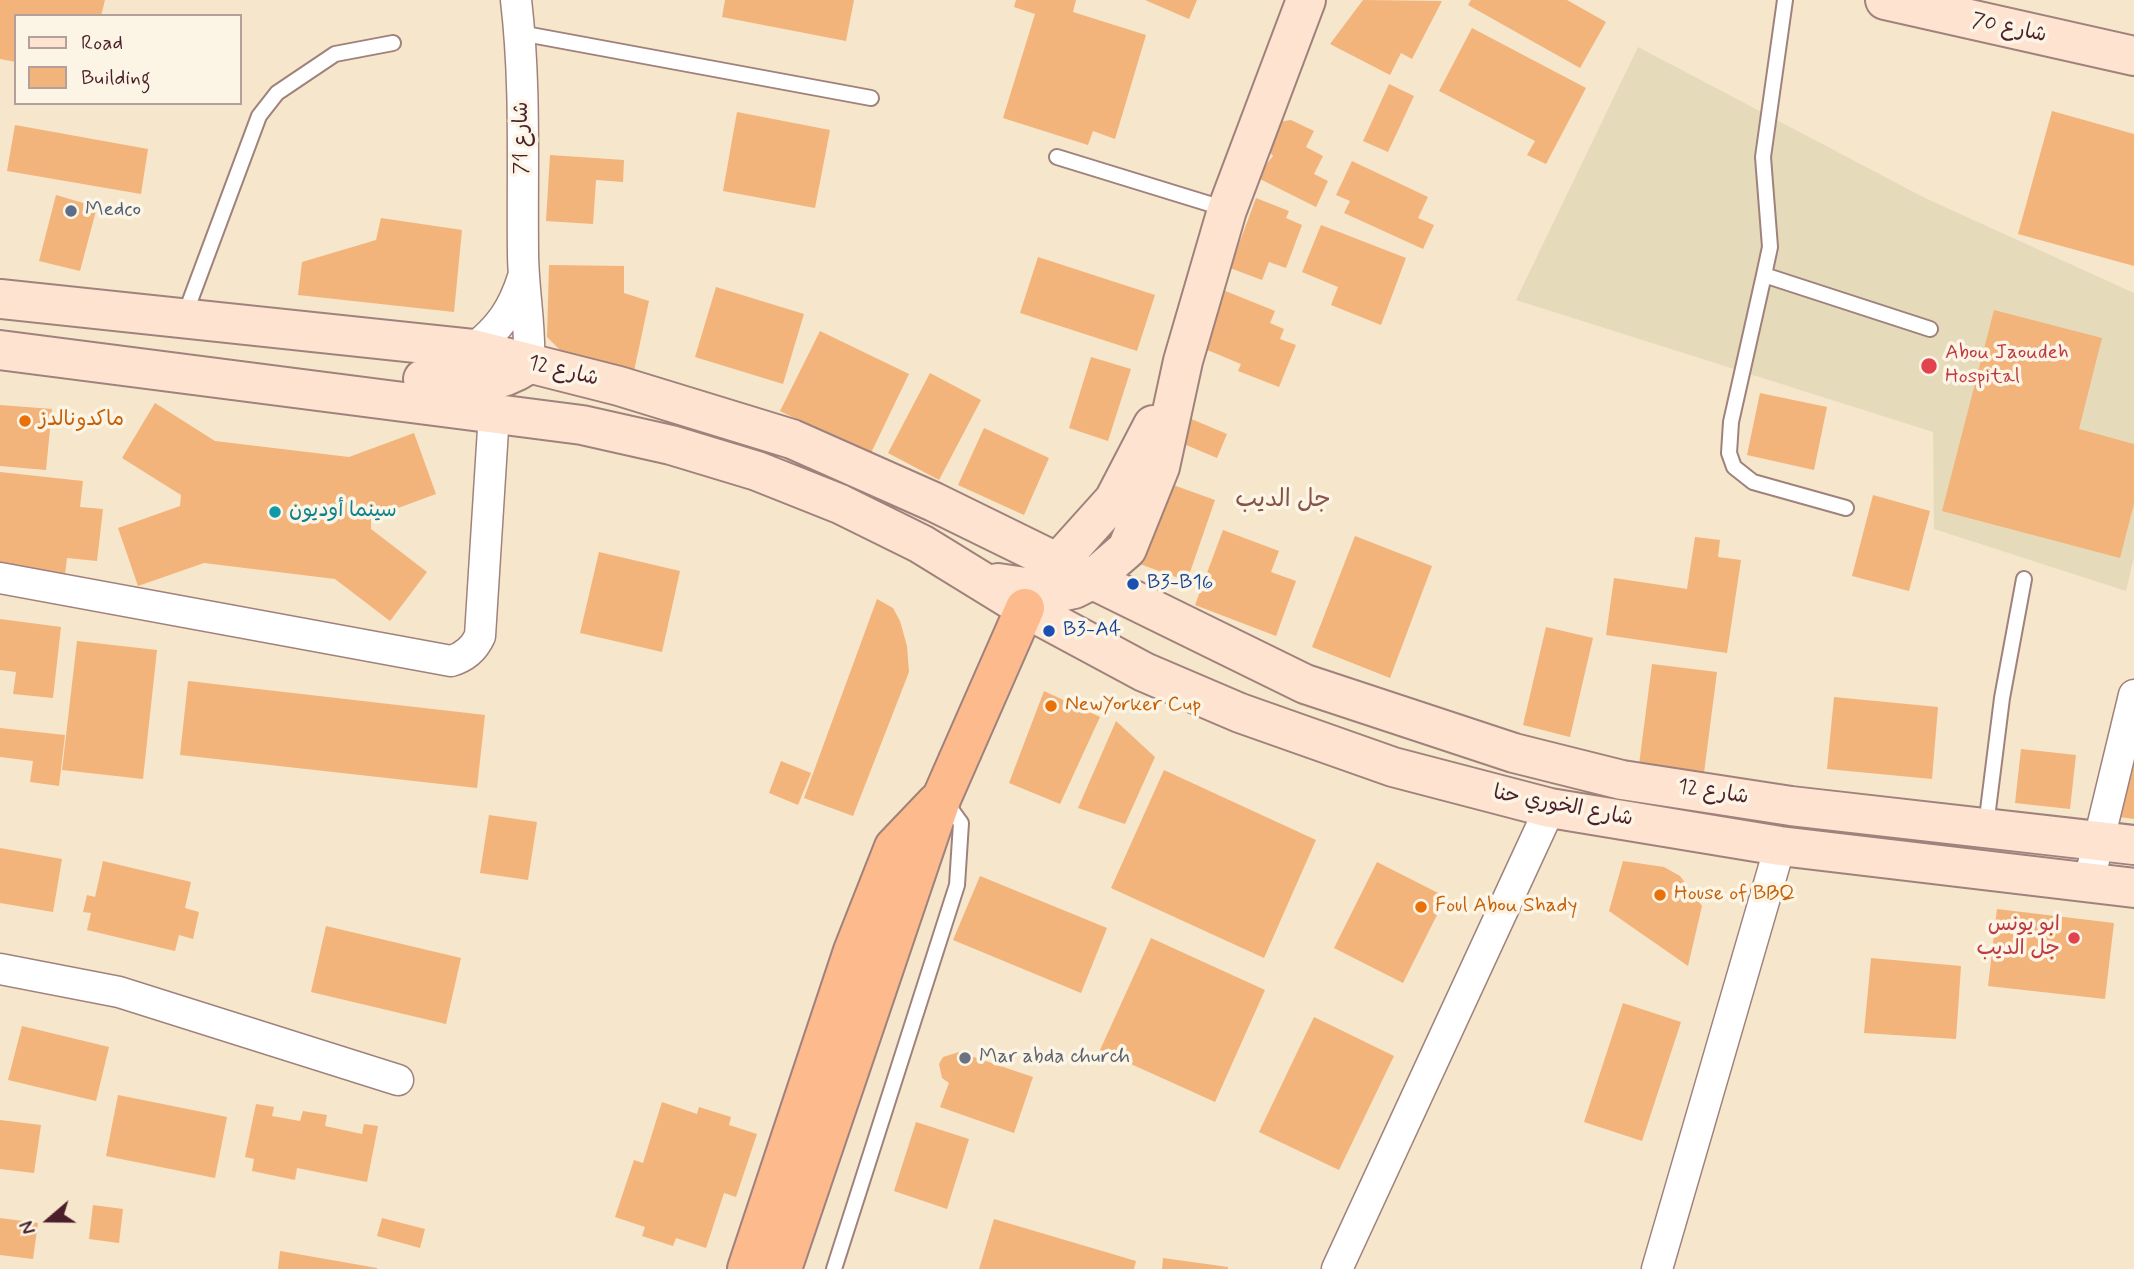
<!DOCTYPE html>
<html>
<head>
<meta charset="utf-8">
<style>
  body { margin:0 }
  #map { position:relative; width:2134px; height:1269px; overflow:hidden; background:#f6e6cc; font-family:Mynerve,sans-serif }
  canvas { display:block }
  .legend { position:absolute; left:14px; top:14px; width:228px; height:91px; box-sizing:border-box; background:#fcf5e5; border:2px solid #b59f9b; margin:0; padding:9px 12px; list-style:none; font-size:21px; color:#4a1f2b }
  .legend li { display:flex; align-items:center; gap:14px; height:35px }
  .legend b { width:35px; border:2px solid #b59f9b }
  .north { position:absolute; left:14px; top:1185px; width:70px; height:70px; -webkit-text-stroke:5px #fcf5e5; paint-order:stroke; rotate:250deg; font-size:19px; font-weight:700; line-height:28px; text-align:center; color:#4a1f2b }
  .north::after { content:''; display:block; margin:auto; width:24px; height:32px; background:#4a1f2b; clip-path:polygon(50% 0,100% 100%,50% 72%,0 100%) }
</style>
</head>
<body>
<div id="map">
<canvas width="2134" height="1269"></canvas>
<ul class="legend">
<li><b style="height:9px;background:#fee3d1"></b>Road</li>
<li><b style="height:19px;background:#f2b47b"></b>Building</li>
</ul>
<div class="north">N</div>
</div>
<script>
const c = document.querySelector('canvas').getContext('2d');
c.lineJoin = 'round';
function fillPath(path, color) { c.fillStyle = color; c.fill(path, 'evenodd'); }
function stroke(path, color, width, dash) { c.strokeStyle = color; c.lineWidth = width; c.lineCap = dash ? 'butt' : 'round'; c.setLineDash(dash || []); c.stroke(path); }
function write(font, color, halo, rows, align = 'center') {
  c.font = font + ' Mynerve,"Playpen Sans Arabic",sans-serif'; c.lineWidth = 7; c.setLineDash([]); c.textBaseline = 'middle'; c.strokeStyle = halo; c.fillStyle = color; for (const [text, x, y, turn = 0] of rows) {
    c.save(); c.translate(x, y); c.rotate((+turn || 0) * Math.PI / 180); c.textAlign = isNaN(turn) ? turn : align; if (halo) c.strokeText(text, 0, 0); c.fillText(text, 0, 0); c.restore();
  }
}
fillPath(new Path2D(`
  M1638 47 1925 198 2134 293V557L2126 591 1934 529 1933 432 1516 300Z`), '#e5dbba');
fillPath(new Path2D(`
  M0 0H105L101 16H16V62L0 59Z
  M725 0H854L846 41 722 17Z
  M1016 0H1076L1073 12 1146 35 1115 139 1093 131 1088 145 1003 118 1035 14 1014 7Z
  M1145 0H1197L1189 19Z
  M1363 0 1442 1 1412 59 1401 53 1390 75 1330 44Z
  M1471 0H1567L1606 22 1580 68 1468 5Z
  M1472 28 1586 88 1546 164 1527 155 1535 141 1439 91Z
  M1389 84 1414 96 1388 152 1363 141Z
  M2052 111 2134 134V266L2018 234Z
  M737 112 830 130 815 208 723 191Z
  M1291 120 1314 131 1306 147 1323 156 1314 174 1328 181 1316 207 1256 177 1273 156 1269 151 1274 141 1270 138 1278 122Z
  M15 125 148 149 141 194 7 171Z
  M550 155 624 160 623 182 596 180 593 224 546 221Z
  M1352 161 1428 197 1418 218 1434 225 1423 249 1344 213 1350 201 1336 195Z
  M56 195 97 207 80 271 39 261Z
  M1256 198 1289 211 1286 218 1302 225 1286 268 1269 262 1262 280 1230 268Z
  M381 218 462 230 454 312 298 295 302 262 376 240Z
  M1321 225 1406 258 1381 325 1331 305 1338 287 1302 272Z
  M1038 257 1155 295 1137 351 1020 313Z
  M549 265 624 266V293L649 301 634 371 569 359 547 337Z
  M716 287 804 314 783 384 695 357Z
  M1223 290 1275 311 1270 323 1284 329 1280 339 1296 345 1279 387 1238 371 1241 364 1200 347Z
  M1994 310 2102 338 2079 429 2134 444V504L2120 558 1942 511Z
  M820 331 909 374 870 455 780 411Z
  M1091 357 1131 369 1108 441 1069 428Z
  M930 373 981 400 939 480 888 453Z
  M1760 393 1827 407 1814 470 1747 455Z
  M155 403 215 441 349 457 414 433 436 494 371 518V529L427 572 390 621 335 579 204 563 138 586 118 528 180 506 181 495 122 458Z
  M0 405 52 409 46 470 0 466Z
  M1189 418 1227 434 1217 458 1179 442Z
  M984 428 1049 458 1024 515 958 485Z
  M0 472 83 481 80 507 103 509 97 561 67 558 65 574 0 567Z
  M1162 481 1215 500 1187 581 1134 562Z
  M1873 495 1930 511 1909 591 1852 576Z
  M1223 530 1279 551 1271 572 1296 581 1276 636 1195 605Z
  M1355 536 1432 566 1390 678 1312 647Z
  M1695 537 1720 540 1718 557 1741 560 1727 653 1606 635 1614 578 1687 589Z
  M599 552 680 571 662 652 580 633Z
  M877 599 893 608 900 621 907 646 909 672 853 816 804 798Z
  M0 619 61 627 53 698 13 694 16 672 0 670Z
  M1546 627 1593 638 1570 737 1523 725Z
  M77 641 157 650 143 779 62 770Z
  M1652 664 1717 672 1704 773 1639 765Z
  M188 681 485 715 477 788 180 755Z
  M1044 691 1100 717 1060 804 1009 783Z
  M1834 697 1938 707 1932 779 1827 769Z
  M1116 721 1155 757 1125 824 1078 808Z
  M0 728 65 735 59 786 30 782 33 761 0 757Z
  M2134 742V819L2120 817Z
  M2021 749 2076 755 2070 809 2015 803Z
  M781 761 811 773 798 805 769 793Z
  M1164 770 1316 840 1264 958 1111 888Z
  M489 815 537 822 528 880 480 873Z
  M0 848 62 859 53 912 0 903Z
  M103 861 191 882 185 908 199 912 193 939 179 935 175 951 87 930 91 913 83 912 87 895 95 897Z
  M1623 861 1664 867 1680 876 1702 906 1688 966 1609 911Z
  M1377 862 1446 897 1403 983 1334 948Z
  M980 876 1107 928 1081 993 953 940Z
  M1997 909 2114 923 2105 999 1988 986Z
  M326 926 461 958 446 1024 311 992Z
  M1151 938 1265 990 1215 1102 1100 1050Z
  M1871 958 1961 966 1956 1039 1864 1033Z
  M1623 1003 1681 1022 1642 1141 1584 1122Z
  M1314 1017 1394 1056 1339 1170 1259 1132Z
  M22 1026 109 1047 96 1101 8 1080Z
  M959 1052 1033 1077 1014 1133 940 1107 949 1083 942 1078 939 1064 943 1057Z
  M118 1095 227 1117 215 1178 106 1156Z
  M662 1102 697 1114 699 1107 731 1117 729 1125 757 1134 736 1197 724 1193 706 1248 676 1238 673 1246 642 1236 645 1227 615 1217 634 1160 643 1163Z
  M256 1104 274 1107 272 1116 300 1121 303 1111 327 1115 325 1126 362 1134 364 1124 378 1126 367 1182 297 1168 295 1180 252 1171 254 1159 245 1157Z
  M0 1120 41 1125 34 1173 0 1169Z
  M916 1122 969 1139 947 1209 894 1191Z
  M93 1205 123 1209 119 1243 89 1239Z
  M0 1218 38 1223 33 1259 0 1255Z
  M382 1218 425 1229 420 1248 377 1236Z
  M994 1219 1136 1261 1134 1269H979Z
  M280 1251 377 1268V1269H278Z
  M1163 1258 1228 1267V1269H1162Z`), '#f2b47b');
const lane = new Path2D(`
  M1785 0 1763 157 1770 247 1764 275 1930 329
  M520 33 871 98
  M1057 157 1226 209
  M1764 275 1731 422 1729 453 1734 467 1753 482 1846 508
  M184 317 259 116 277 93 335 54 393 43
  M1986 826 2002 698 2024 579
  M834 1269 957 885 961 823 945 801`);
const street = new Path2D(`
  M516 0C526 84 522 168 523 252 523 290 531 326 529 364
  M473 349C500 328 513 309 523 277
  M0 578 451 661C465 657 474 649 480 636L494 413
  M2089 881 2134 695
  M0 969 119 992 398 1080
  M1337 1269 1550 808
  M1657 1269 1780 846`);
const secondary = new Path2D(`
  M1885 0 2134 56
  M0 299 473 349 619 386 792 439 934 502 1305 684 1514 753 1622 780 1791 806 2134 845
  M0 350 582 425 671 445 757 471 840 504 921 544 1025 608 1144 672 1240 713 1393 767 1550 808 1780 846 2134 888
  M423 379C466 383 491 389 529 364
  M1043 579 1114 500 1153 425
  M998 583 1059 592 1074 589 1090 581 1127 549 1160 467 1183 361 1227 210 1306 0`);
const highway = new Path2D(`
  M747 1269 853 951 894 847 936 803
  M782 1269 942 797 1025 608`);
stroke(lane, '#a0827c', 18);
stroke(street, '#a0827c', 33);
stroke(secondary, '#a0827c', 42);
stroke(highway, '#a0827c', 42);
stroke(lane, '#fff', 14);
stroke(street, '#fff', 30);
stroke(secondary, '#fee3d1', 38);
stroke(highway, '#fcba8d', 38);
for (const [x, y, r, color] of [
  [71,211,7,"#5c6f8a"],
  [1929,366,9,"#e0444e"],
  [25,421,7,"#e8710a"],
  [275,512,7,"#0f9aa8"],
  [1133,584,7,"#1a4fb4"],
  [1049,631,7,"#1a4fb4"],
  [1051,706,7,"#e8710a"],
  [1660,895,7,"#e8710a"],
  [1421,907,7,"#e8710a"],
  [2074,938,7,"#e0444e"],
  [965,1058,7,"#6b7280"]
]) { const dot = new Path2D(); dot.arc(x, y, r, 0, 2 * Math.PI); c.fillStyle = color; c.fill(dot); stroke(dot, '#fcf5e5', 2.5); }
write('21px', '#4a1f2b', '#fcf5e5', [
  ["شارع 70",2009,29,12],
  ["شارع 71",523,138,-90],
  ["شارع 12",563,372,14],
  ["شارع 12",1713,793,9],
  ["شارع الخوري حنا",1563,807,11]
]);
write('21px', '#4e5e75', '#fcf5e5', [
  ["Medco",85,211]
], 'left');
write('21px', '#be3a42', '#fcf5e5', [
  ["Abou Jaoudeh",1945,354],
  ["Hospital",1945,378],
  ["ابو يونس",2060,926,"right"],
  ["جل الديب",2060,950,"right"]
], 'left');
write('21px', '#c56008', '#fcf5e5', [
  ["ماكدونالدز",39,421],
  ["NewYorker Cup",1065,706],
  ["House of BBQ",1674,895],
  ["Foul Abou Shady",1435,907]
], 'left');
write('21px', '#0d838f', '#fcf5e5', [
  ["سينما أوديون",289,512]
], 'left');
write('21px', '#164399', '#fcf5e5', [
  ["B3-B16",1147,584],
  ["B3-A4",1063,631]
], 'left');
write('21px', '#5b616d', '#fcf5e5', [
  ["Mar abda church",979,1058]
], 'left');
write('24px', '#855347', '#fcf5e5', [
  ["جل الديب",1283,501]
]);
</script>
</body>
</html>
